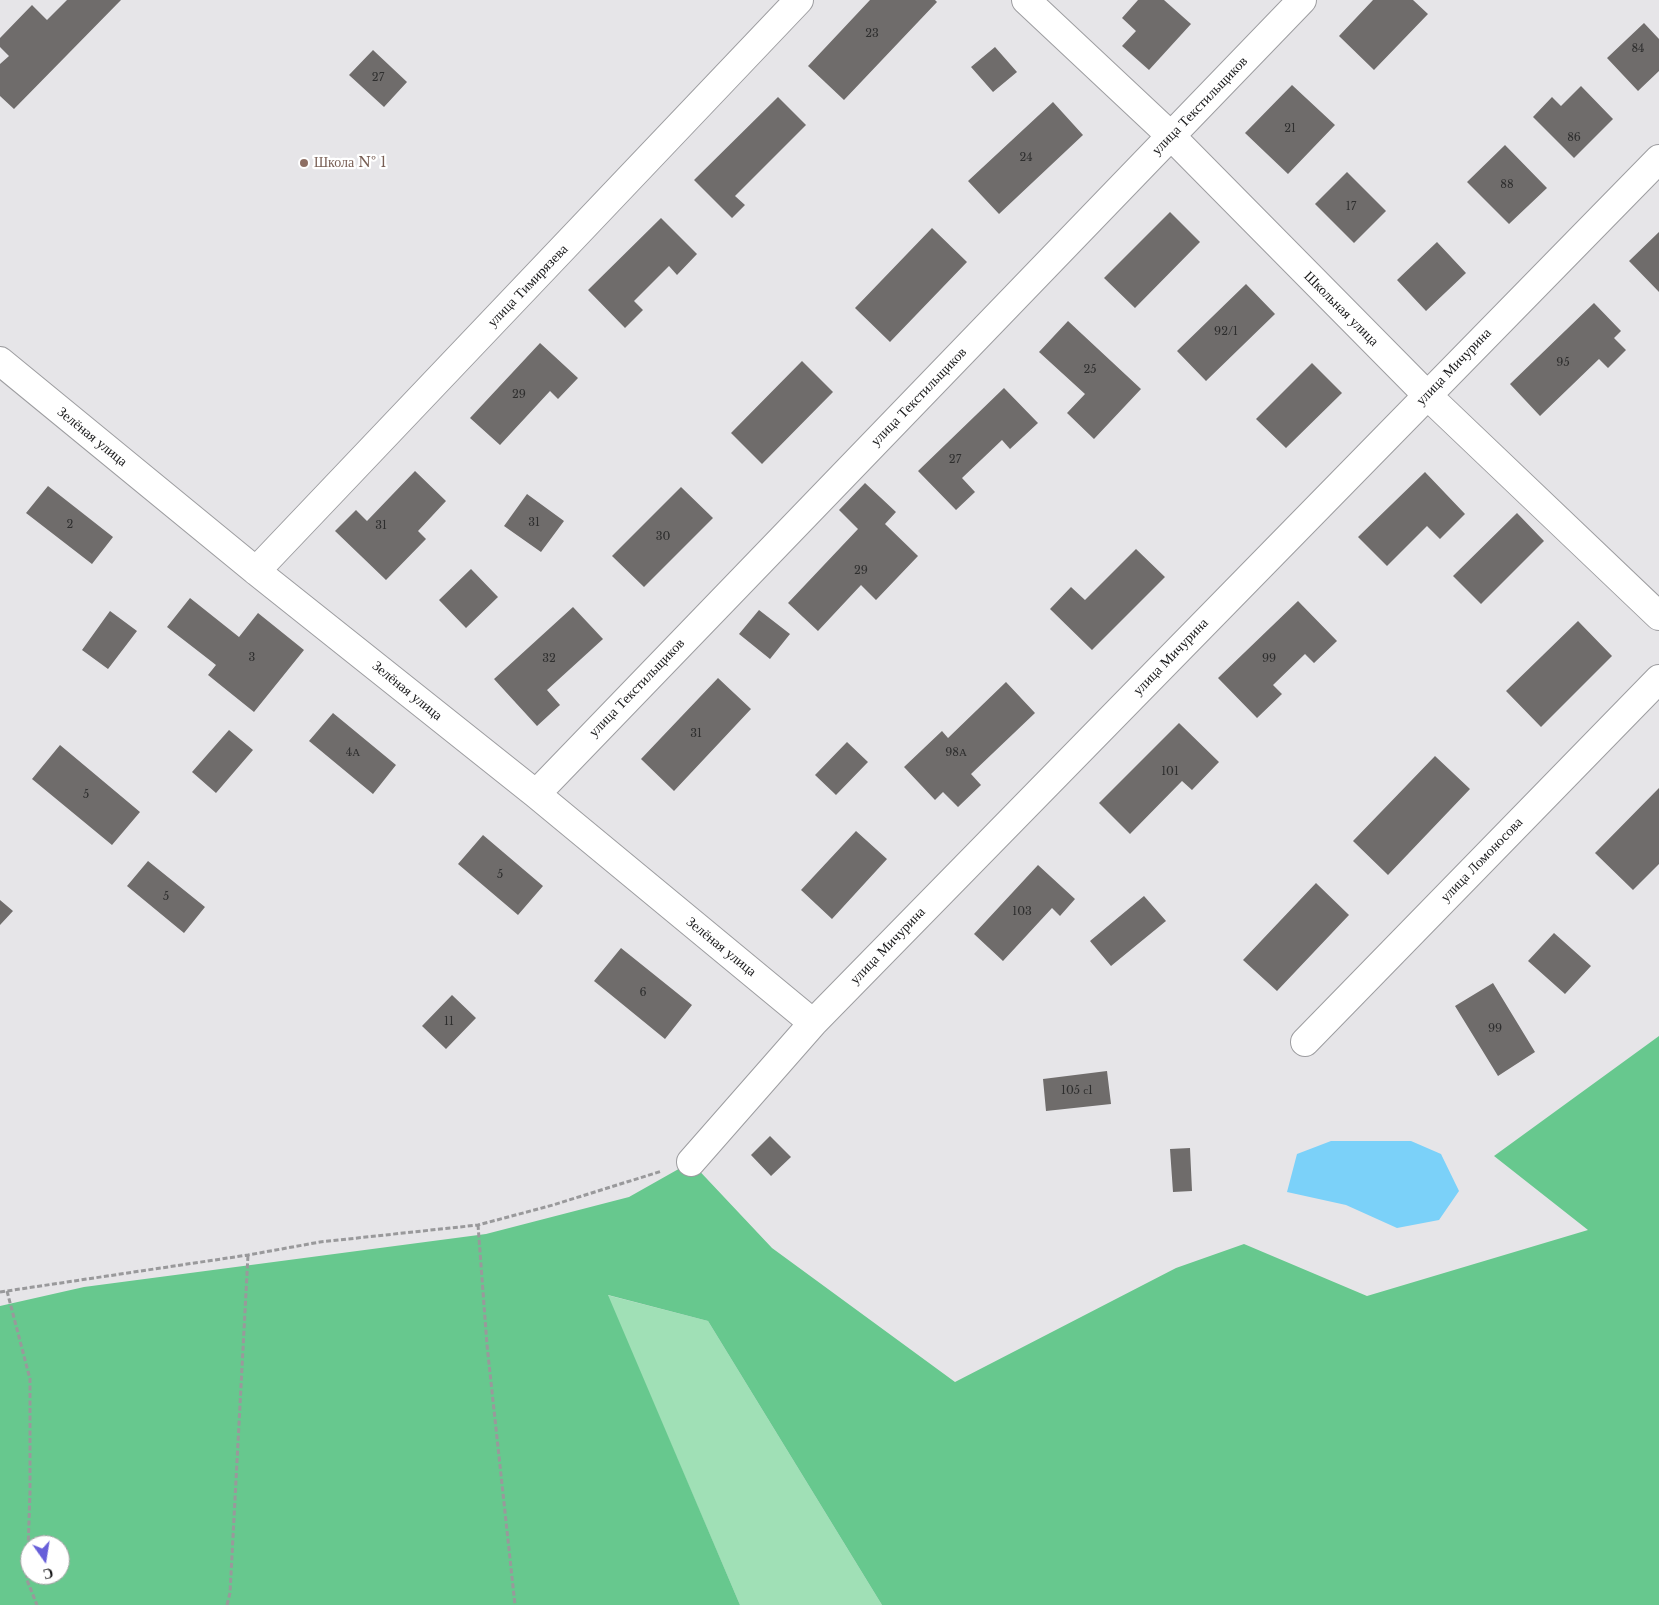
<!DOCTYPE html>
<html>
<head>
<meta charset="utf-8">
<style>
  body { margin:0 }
  #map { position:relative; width:1659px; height:1605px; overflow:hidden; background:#e6e5e8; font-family:"Libre Baskerville",serif }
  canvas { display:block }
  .north { position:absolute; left:20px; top:1535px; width:50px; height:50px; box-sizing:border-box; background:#fff; border:1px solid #a3a3a3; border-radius:50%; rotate:167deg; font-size:14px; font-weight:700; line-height:20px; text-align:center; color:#19191a }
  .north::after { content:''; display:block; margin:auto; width:18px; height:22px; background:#675fd9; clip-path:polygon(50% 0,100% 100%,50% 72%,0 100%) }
</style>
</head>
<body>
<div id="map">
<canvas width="1659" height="1605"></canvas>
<div class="north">С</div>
</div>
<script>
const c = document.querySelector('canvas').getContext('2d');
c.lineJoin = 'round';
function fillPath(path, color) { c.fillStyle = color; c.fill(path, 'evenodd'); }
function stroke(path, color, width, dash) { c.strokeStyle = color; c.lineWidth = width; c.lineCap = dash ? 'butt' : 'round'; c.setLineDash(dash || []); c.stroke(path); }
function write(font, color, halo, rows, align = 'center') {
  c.font = font + ' "Libre Baskerville",serif'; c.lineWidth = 4.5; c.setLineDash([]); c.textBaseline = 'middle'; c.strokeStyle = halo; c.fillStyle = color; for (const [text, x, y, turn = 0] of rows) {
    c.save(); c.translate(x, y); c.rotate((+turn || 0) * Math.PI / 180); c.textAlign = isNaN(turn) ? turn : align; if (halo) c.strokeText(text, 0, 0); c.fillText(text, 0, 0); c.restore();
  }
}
fillPath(new Path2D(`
  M607 1295 708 1321 882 1605H740Z`), '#a0e0b6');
fillPath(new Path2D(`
  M1659 1036V1605H882L708 1321 608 1295 740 1605H0V1306L84 1287 486 1234 629 1197 691 1162 772 1248 955 1382 1176 1268 1244 1244 1367 1296 1588 1230 1494 1156ZM30 1545H60V1575H30Z`), '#67c88e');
fillPath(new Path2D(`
  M1331 1141H1411L1441 1154 1459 1191 1439 1220 1397 1228 1346 1205 1287 1192 1297 1154Z`), '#7bd1f9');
fillPath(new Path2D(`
  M67 0H121L14 109 0 96V64L9 56 0 47V38L32 5 47 20Z
  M870 0H935L937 2 844 100 808 66Z
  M1138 0H1164L1191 24 1149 70 1122 46 1136 31 1122 18Z
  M1373 0H1413L1428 14 1374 70 1339 36Z
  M1644 23 1659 39V71L1638 91 1607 58Z
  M995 47 1017 72 993 92 971 67Z
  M373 50 407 82 384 107 349 75Z
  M1292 85 1335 125 1288 174 1245 133Z
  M1581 86 1613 119 1574 158 1533 117 1552 97 1561 106Z
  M778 97 806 125 735 196 745 205 732 218 694 180Z
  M1053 102 1083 135 999 214 968 181Z
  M1505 145 1547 188 1509 224 1467 182Z
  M1347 172 1386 211 1354 243 1315 204Z
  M1170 212 1200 242 1135 308 1104 278Z
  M661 218 697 254 677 275 669 266 634 301 643 310 625 328 588 290Z
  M932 228 967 262 890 342 855 308Z
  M1659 232V292L1629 261Z
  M1437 242 1466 273 1426 311 1397 280Z
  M1246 284 1275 314 1206 381 1177 351Z
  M1594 303 1621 331 1614 338 1626 350 1608 368 1599 359 1540 416 1510 384Z
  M1068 321 1141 389 1094 439 1067 413 1085 394 1039 352Z
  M540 343 578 378 558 399 550 391 500 445 470 418Z
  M802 361 833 392 762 464 731 433Z
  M1312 363 1342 393 1286 448 1256 419Z
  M1004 388 1038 423 1010 449 1002 440 962 478 975 492 956 510 918 471Z
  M415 471 446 501 418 531 426 539 386 580 335 531 356 510 367 521Z
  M1425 472 1465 514 1440 539 1427 526 1387 566 1358 537Z
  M865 483 896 512 885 524 918 556 876 600 861 585 818 631 788 603 858 529 839 510Z
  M48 486 113 537 92 564 26 513Z
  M681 487 713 518 644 587 612 556Z
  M527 494 564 521 541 552 504 526Z
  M1517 513 1544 541 1481 604 1453 576Z
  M1136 549 1165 577 1092 650 1050 609 1071 587 1085 600Z
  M471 569 498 597 466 628 439 600Z
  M190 598 239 637 258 613 304 650 254 712 208 675 216 665 167 627Z
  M1298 601 1337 641 1314 663 1305 654 1273 685 1282 694 1257 718 1218 678Z
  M573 607 603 639 547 690 560 705 537 726 494 679Z
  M759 610 790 634 770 659 739 634Z
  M110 611 137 631 108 669 82 650Z
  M1578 621 1612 656 1541 727 1506 691Z
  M718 678 751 709 674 791 641 759Z
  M1006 682 1035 713 971 774 981 785 958 807 943 792 935 800 904 767 942 731 948 738Z
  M333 713 396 765 373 794 309 741Z
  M1179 723 1219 762 1192 790 1182 781 1130 834 1099 803Z
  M229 730 253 750 216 793 192 772Z
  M847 742 868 762 836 795 815 775Z
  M60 745 140 812 112 845 32 779Z
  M1435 756 1470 789 1388 875 1353 841Z
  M1659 788V864L1633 890 1595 853Z
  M856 831 887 859 832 919 801 890Z
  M483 835 543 886 518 915 458 864Z
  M148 861 205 907 184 933 127 886Z
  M1038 865 1075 899 1060 916 1052 908 1003 961 974 934Z
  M1316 883 1349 915 1277 991 1243 960Z
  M1144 896 1166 921 1111 966 1090 941Z
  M0 900 13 911 0 925Z
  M1554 933 1591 966 1565 994 1528 961Z
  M621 948 692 1005 665 1039 594 981Z
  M1493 983 1535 1052 1498 1076 1455 1006Z
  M452 995 476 1018 446 1049 422 1026Z
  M1107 1071 1111 1104 1046 1111 1043 1079Z
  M770 1136 791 1157 771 1176 751 1155Z
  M1190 1148 1192 1191 1173 1192 1170 1149Z`), '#6f6c6b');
const street = new Path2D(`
  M1026 0 1171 136 1427 395 1659 616
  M0 361 256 571 536 794 813 1023
  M256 571 799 0
  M536 794 1302 0
  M1305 1042 1659 679
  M691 1162 813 1023 1659 159`);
stroke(street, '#9d9da0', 30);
stroke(new Path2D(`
  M478 1225 487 1345 515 1605
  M7 1291 30 1379V1492L27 1580 37 1605
  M0 1292 248 1255 320 1242 478 1225 553 1205 662 1171
  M227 1605 230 1593 248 1255`), '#99999b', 3, [5, 2.5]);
stroke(street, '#fff', 28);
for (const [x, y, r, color] of [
  [304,163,5,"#8d6e63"]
]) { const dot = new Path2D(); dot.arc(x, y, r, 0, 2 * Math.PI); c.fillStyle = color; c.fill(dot); stroke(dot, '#fff', 2); }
write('11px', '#2e2e2e', null, [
  ["23",872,34],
  ["84",1638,49],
  ["27",378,78],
  ["21",1290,129],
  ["86",1574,138],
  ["24",1026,158],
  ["88",1507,185],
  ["17",1351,207],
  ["92/1",1226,332],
  ["95",1563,363],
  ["25",1090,370],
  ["29",519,395],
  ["27",955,460],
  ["31",534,523],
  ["2",70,525],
  ["31",381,526],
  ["30",663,537],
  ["29",861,571],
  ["3",252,658],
  ["32",549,659],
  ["99",1269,659],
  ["31",696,734],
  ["4А",353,753],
  ["98А",956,753],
  ["101",1170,772],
  ["5",86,795],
  ["5",500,875],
  ["5",166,897],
  ["103",1022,912],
  ["6",643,993],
  ["11",449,1022],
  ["99",1495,1029],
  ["105 с1",1077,1091]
]);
write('14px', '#19191a', '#fff', [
  ["улица Текстильщиков",1200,106,-46],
  ["улица Тимирязева",528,286,-46],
  ["Школьная улица",1341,309,45],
  ["улица Мичурина",1454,367,-46],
  ["улица Текстильщиков",919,397,-46],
  ["Зелёная улица",92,437,39],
  ["улица Мичурина",1171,657,-46],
  ["улица Текстильщиков",637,688,-46],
  ["Зелёная улица",407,691,39],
  ["улица Ломоносова",1482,860,-46],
  ["улица Мичурина",888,946,-46],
  ["Зелёная улица",721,947,39]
]);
write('14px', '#785e54', '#fff', [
  ["Школа № 1",314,163]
], 'left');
</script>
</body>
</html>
